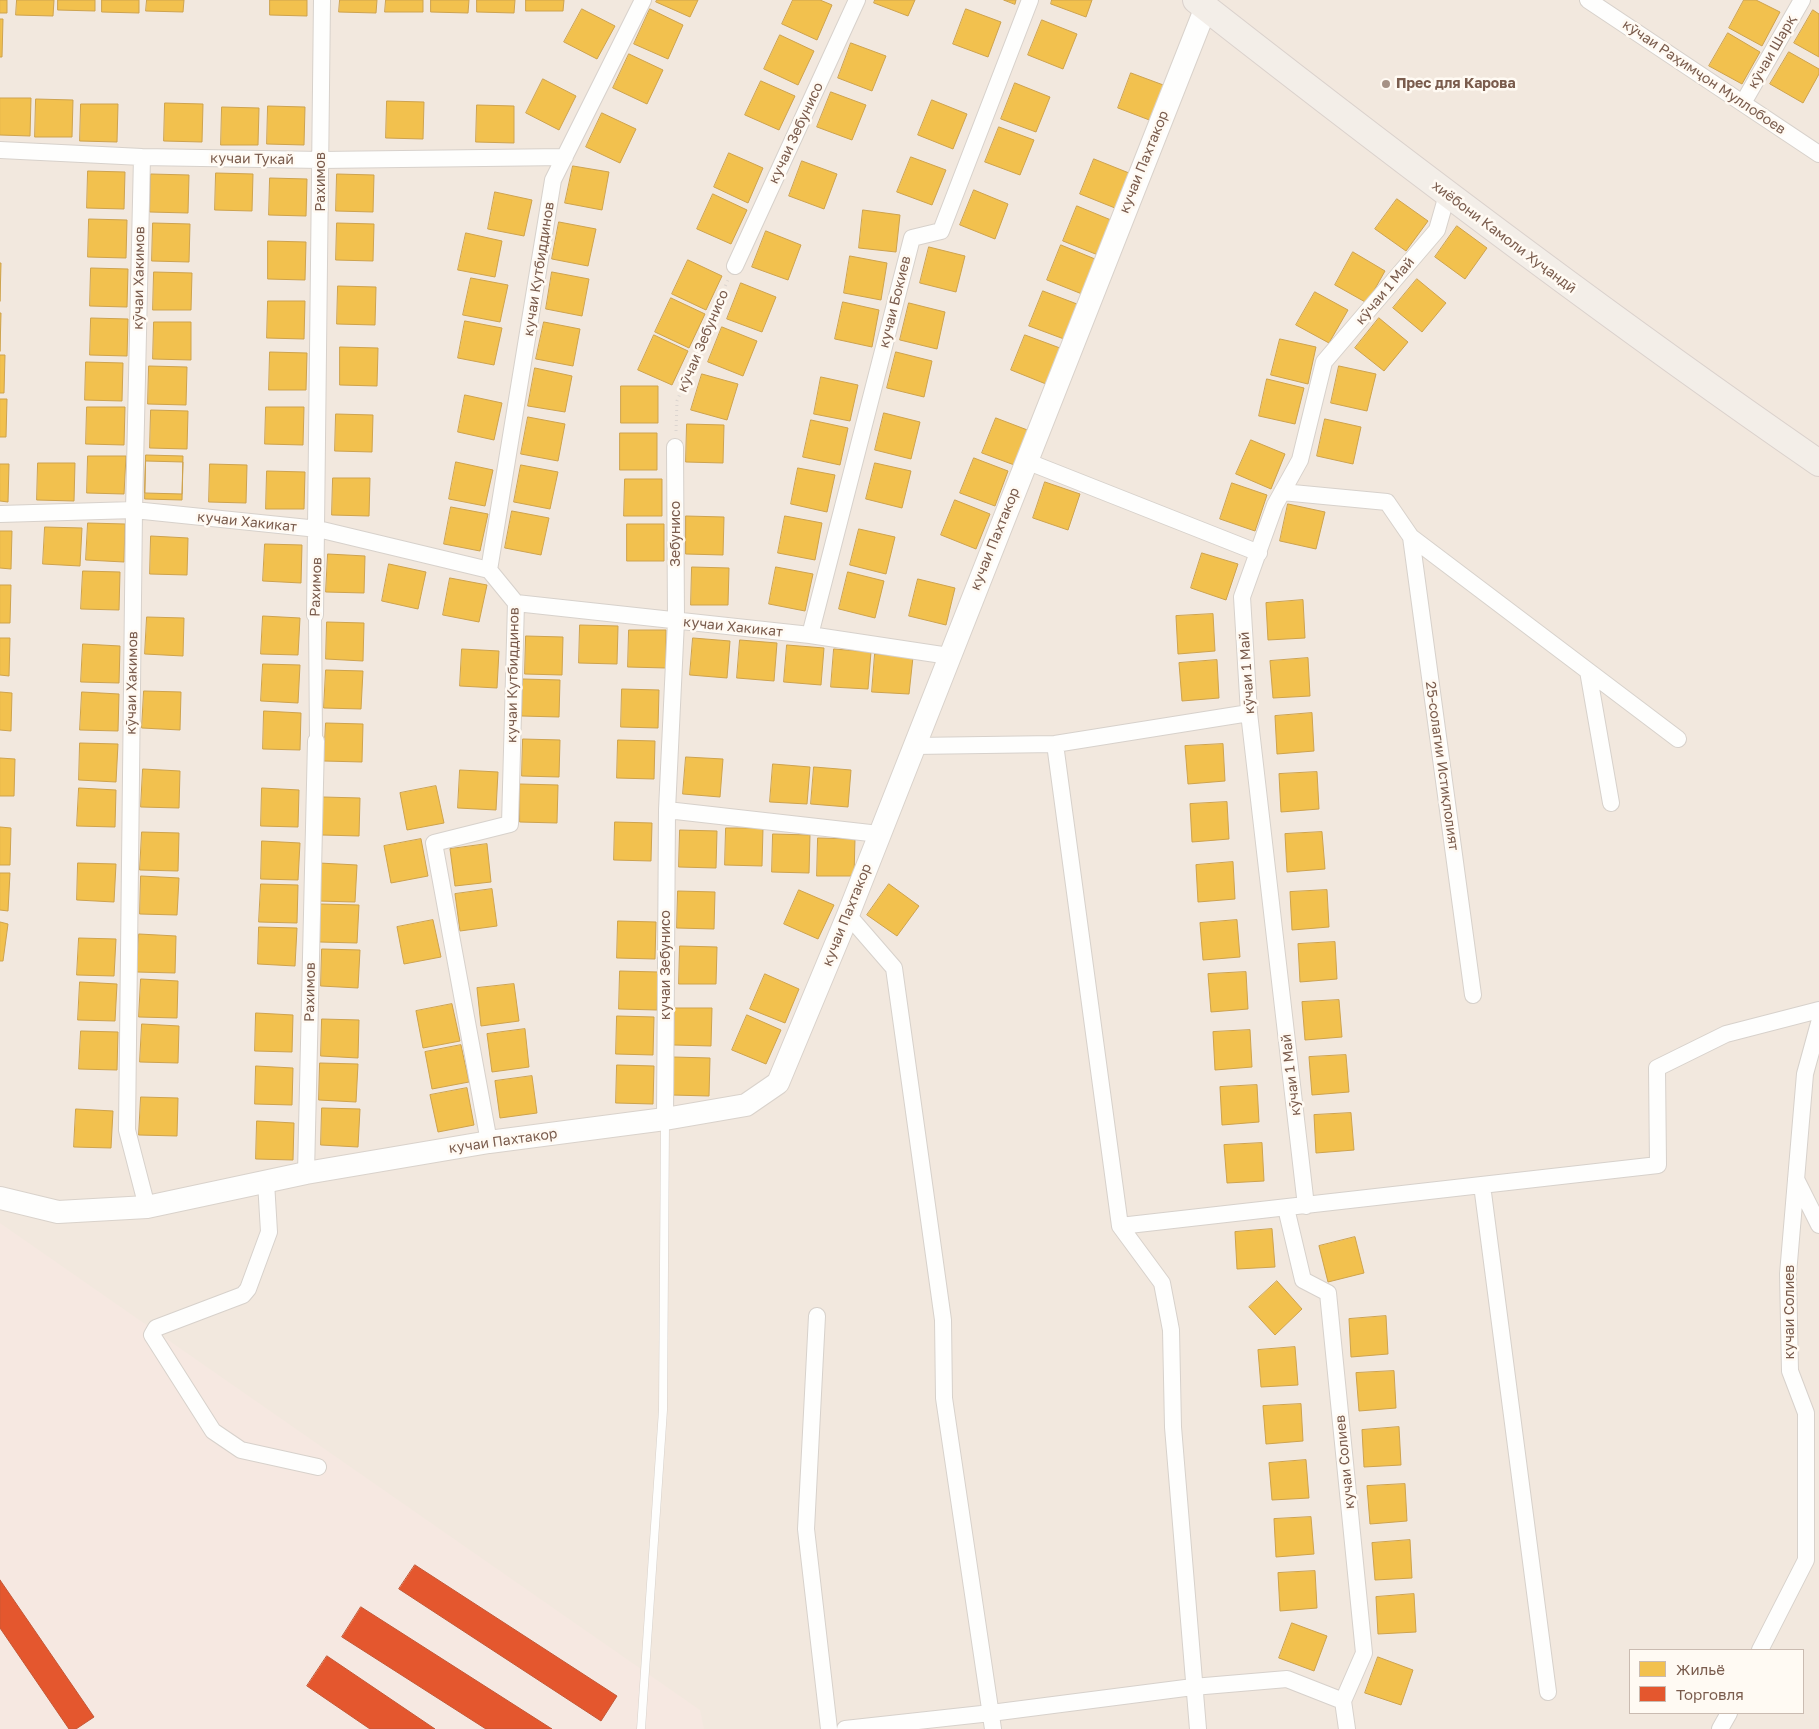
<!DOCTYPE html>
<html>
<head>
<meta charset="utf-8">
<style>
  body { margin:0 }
  #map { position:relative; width:1819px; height:1729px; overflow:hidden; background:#f9f5f0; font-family:"Golos Text",sans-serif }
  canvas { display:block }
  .legend { position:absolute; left:1629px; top:1649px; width:175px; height:65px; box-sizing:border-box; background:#fffaf3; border:1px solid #cabbb1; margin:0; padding:6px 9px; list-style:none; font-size:15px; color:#7a5c4d }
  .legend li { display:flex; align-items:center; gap:10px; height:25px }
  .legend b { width:25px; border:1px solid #cabbb1 }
</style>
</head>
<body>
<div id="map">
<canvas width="1819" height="1729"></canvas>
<ul class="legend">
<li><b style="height:14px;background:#f2c14e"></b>Жильё</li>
<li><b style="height:14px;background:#e4572e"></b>Торговля</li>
</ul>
</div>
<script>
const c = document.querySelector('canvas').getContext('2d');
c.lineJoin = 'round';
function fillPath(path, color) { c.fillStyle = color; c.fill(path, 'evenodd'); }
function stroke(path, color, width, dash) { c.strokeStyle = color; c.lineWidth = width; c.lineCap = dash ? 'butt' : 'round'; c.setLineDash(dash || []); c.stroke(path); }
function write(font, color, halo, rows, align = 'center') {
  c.font = font + ' "Golos Text",sans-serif'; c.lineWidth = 5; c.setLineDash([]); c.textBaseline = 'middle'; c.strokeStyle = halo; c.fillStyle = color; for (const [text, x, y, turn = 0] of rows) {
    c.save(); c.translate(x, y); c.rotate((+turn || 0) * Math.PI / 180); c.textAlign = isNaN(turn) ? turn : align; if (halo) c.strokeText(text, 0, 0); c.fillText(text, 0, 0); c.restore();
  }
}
fillPath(new Path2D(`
  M0 0H1819V1729H0ZM1630 1650H1803V1713H1630Z`), '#f2e8de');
fillPath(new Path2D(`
  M0 1223 700 1710 704 1729H0Z`), '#f6e8e1');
const homes = new Path2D(`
  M0 0H7V13H0Z
  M17 0H54L53 16 16 15Z
  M58 0H95V11L58 10Z
  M102 0H139V13L102 12Z
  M147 0H184L183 12 146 11Z
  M270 0H307V16L270 15Z
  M340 0H377L376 13 339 12Z
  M386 0H423V12H385Z
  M431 0H469L468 13 431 12Z
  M477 0H515L514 13 477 12Z
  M526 0H564L563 11H526Z
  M657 0H698L690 17 656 2Z
  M793 0H820L832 5 817 40 782 24Z
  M875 0H915L908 16 874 3Z
  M1004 0H1016L1015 4Z
  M1052 0H1092L1086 17 1051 4Z
  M1744 0H1756L1780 12 1762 46 1729 28Z
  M582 9 615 26 597 59 564 42Z
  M650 9 683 25 668 59 634 44Z
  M966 9 1001 22 988 57 953 44Z
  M1813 10 1819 14V57L1794 43Z
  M0 19H3L2 57H0Z
  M1042 20 1077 34 1063 69 1028 55Z
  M1728 33 1760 52 1742 84 1709 66Z
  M780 35 814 51 798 85 764 69Z
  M851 43 886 56 872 91 838 78Z
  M1789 52 1819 69V74L1803 103 1770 84Z
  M629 54 663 70 647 104 613 88Z
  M1131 73 1166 86 1152 121 1118 108Z
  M543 79 576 96 559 130 526 113Z
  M761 81 795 96 779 130 745 115Z
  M1015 83 1050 97 1036 132 1001 119Z
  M831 92 866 105 852 140 817 127Z
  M0 98H31L30 136 0 135Z
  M36 99 73 100 72 137H35Z
  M932 100 967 114 953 149 918 135Z
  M387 101 424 102 423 139 386 138Z
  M165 103 203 104 202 142 164 141Z
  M81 104H118L117 142 80 141Z
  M477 105 514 106V143L476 142Z
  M268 106 305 107 304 145 267 144Z
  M222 107 259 108 258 145H221Z
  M602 113 636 129 620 163 586 147Z
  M999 127 1034 140 1020 175 985 162Z
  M729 153 763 168 748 203 714 187Z
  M911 157 946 170 932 205 897 192Z
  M1094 159 1129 173 1115 208 1080 194Z
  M802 161 837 174 824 209 789 196Z
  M573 166 609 172 602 210 565 203Z
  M88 171 125 172 124 209 87 208Z
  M216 173 253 174 252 211 215 210Z
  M151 174 189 175 188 213 150 212Z
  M337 174 374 175 373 212 336 211Z
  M270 178 307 179 306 216 269 215Z
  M974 190 1008 204 995 239 960 225Z
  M495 192 532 200 524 236 488 229Z
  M713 194 747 210 731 244 697 229Z
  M1397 199 1428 221 1406 251 1375 229Z
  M1077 206 1111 220 1098 255 1063 241Z
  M863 210 900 215 896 252 859 248Z
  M89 219 127 220 126 258 88 257Z
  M559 222 596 229 588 266 552 259Z
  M153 223 190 224 189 262 152 261Z
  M337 223 374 224 373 261 336 260Z
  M1457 226 1487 248 1465 279 1435 257Z
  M766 231 801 245 788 280 752 267Z
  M466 233 502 241 495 277 458 270Z
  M268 241 306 242 305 280 268 279Z
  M1061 245 1095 259 1082 294 1047 280Z
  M929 247 965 256 956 292 920 283Z
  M1353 252 1385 271 1367 303 1335 285Z
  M850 256 887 263 881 300 844 293Z
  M688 260 722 276 706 310 672 294Z
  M0 263H1L0 301Z
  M91 268 128 269 127 307 90 306Z
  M154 272 192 273 191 310H153Z
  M552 272 589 279 582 316 546 309Z
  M471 278 508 285 500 322 463 315Z
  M1417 279 1446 303 1422 332 1393 308Z
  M741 283 776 297 762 332 727 319Z
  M338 286 376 287 375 325 337 324Z
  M1043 291 1077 304 1064 339 1029 326Z
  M1315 292 1348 310 1329 343 1296 325Z
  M671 298 705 314 689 348 655 332Z
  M268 301H305L304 339 267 338Z
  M843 302 879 310 872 347 835 339Z
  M909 303 945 312 937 349 900 340Z
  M0 313H1L0 351Z
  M91 318 128 319 127 356 90 355Z
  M1379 318 1408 342 1384 371 1355 348Z
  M465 321 502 328 494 365 458 358Z
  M154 322H191V360L153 359Z
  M544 322 580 329 573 366 536 359Z
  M722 327 757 341 743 376 708 362Z
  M654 335 688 351 672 385 638 370Z
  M1025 335 1060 348 1046 384 1011 370Z
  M1280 339 1316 347 1308 384 1271 375Z
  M340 347 378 348 377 386 340 385Z
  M270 352 307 353 306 390H269Z
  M896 352 932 361 924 397 887 388Z
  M0 355H5L4 393H0Z
  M86 362 123 363 122 401 85 400Z
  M149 366 187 367 186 405 148 404Z
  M1339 366 1376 374 1367 411 1331 403Z
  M535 368 572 376 565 412 528 406Z
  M702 374 738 384 727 420 691 410Z
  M821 377 858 385 850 421 814 414Z
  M1267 379 1304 388 1295 424 1259 416Z
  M621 386H658V423H621Z
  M465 395 502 403 494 440 458 432Z
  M0 399H7L6 437H0Z
  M87 407H125L124 445 86 444Z
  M266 407H304L303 445 265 444Z
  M151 410 188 411 187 449 150 448Z
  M884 413 920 422 911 459 875 450Z
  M336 414 373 415 372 452 335 451Z
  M528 417 565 424 558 461 521 454Z
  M996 418 1030 431 1017 466 982 453Z
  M1325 419 1361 427 1353 464 1317 456Z
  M811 420 848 428 840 465 803 457Z
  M687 424 724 425 723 463 686 462Z
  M620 433H657V470H620Z
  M1251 440 1285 454 1271 489 1236 474Z
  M146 455 183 456 182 494 145 493Z
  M88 456H126L124 494 87 493Z
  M974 458 1008 471 995 506 960 493Z
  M146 461 183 462 182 500 145 499Z
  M456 462 493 470 485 506 449 499Z
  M38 463H75L74 501 37 500Z
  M875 463 911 471 902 508 866 499Z
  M0 464H9L8 502 0 501Z
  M210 464 247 465 246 503 209 502Z
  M521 465 558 472 550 509 514 502Z
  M798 468 835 475 827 512 791 504Z
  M267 471 305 472 304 509H266Z
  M333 478H370L369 516 332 515Z
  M625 479H662V516H624Z
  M1045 482 1080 494 1068 530 1033 518Z
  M1232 483 1267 495 1255 531 1220 519Z
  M955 500 990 514 976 549 941 535Z
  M1288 504 1325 512 1316 549 1280 541Z
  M451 507 488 514 480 551 444 544Z
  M512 511 549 518 541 555 505 548Z
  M686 516 724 517 723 555 686 554Z
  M785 516 822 523 815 560 778 553Z
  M88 523 125 524 124 562 86 560Z
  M627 524H664V561H627Z
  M45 527 82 528 80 566 43 564Z
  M859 529 895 537 886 574 850 565Z
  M0 531H12L11 569 0 568Z
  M151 536 188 538 187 575 150 574Z
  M265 544 302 545 301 583 263 581Z
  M1202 553 1238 564 1226 600 1191 588Z
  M328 554 365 556 364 593 326 592Z
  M389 564 426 572 418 609 382 601Z
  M692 567 729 568 728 605H691Z
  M776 567 813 574 805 611 769 604Z
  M83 571 120 572 119 610 81 609Z
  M848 572 884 581 875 618 839 609Z
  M450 578 487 585 479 622 443 615Z
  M918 579 955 588 946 625 909 616Z
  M0 585H11L10 623H0Z
  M1303 600 1305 638 1268 640 1266 603Z
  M1213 614 1215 651 1178 654 1176 616Z
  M263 616 300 618 298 655 261 654Z
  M147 617 184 618 183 656 145 654Z
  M327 622 364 623 363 661 326 659Z
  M580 625 618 626 617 664 579 663Z
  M629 630H666V668L628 667Z
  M526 636 563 637 562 675 525 674Z
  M0 638H10L9 676 0 675Z
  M693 638 730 641 727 678 690 675Z
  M740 640 777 643 774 681 737 678Z
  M83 644 120 646 119 683 81 682Z
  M787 645 824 648 821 685 784 682Z
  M462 649 499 651 497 688 460 686Z
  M834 649 871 652 868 689 831 687Z
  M875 654 913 657 909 694 872 692Z
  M1308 658 1310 696 1273 698 1270 661Z
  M1217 660 1219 698 1182 701 1179 663Z
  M263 664 300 665 298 703 261 701Z
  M326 670 363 671 361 709 324 708Z
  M523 679 560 680 559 717 522 716Z
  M622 689 659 690 658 728 621 727Z
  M144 691 181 692 180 730 142 728Z
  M0 692 12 693 11 731 0 730Z
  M82 692 119 694 118 731 80 730Z
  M264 711 301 713 300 750 263 749Z
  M1312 713 1314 751 1277 754 1275 716Z
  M326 723 363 724 362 762 324 761Z
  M523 739 560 740 559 777 522 776Z
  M618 740 655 741 654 779 617 778Z
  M80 743 118 744 116 782 79 780Z
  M1223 744 1225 781 1188 784 1185 746Z
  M686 757 723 759 720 797 683 794Z
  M0 758 15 759 14 796H0Z
  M773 764 810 767 807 804 770 802Z
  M814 767 851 770 848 807 811 804Z
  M143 769 180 771 179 808 141 807Z
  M460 770 498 772 496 810 458 808Z
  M1317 772 1319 809 1281 812 1279 774Z
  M520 784 558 785 557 823 520 822Z
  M436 786 444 823 407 830 400 793Z
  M79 788 116 790 115 827 77 826Z
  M262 788 299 790 298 827 261 826Z
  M323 797 360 798 359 836 322 835Z
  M1227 802 1229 839 1192 842 1190 804Z
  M615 822 652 823 651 861 614 860Z
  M0 827 11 828 10 865H0Z
  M726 828H763L762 866 725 865Z
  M680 830 717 831 716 868 679 867Z
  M142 832 179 833 178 871 140 870Z
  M1322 832 1325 869 1287 872 1285 834Z
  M773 834 810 835 809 873 772 872Z
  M818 838 855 839 854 876H817Z
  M421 839 428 876 391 883 384 846Z
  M262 841 300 843 298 880 261 879Z
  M487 844 491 882 455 886 450 849Z
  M1233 862 1235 899 1198 902 1196 865Z
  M78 863 116 864 114 902 77 900Z
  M319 863 357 865 355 902 318 901Z
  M0 873H10L8 911 0 910Z
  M141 876 179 878 177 915 140 914Z
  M261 884 298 885 297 923 259 922Z
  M889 884 919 906 897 936 867 915Z
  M492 889 497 926 460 931 455 894Z
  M799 890 834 905 818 939 784 924Z
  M1327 890 1329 927 1292 930 1290 892Z
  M678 891 715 892 714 929 677 928Z
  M321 904 359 905 357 943 320 942Z
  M433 920 441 957 404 964 397 927Z
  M1237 920 1240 957 1203 960 1200 923Z
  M618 921 656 922 655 959 617 958Z
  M0 922 8 924 3 961H0Z
  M259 927 297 928 295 966 258 964Z
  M139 934 176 936 175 973 137 972Z
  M79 938 116 939 114 976 77 975Z
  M1335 942 1337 979 1300 982 1298 944Z
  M680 946 717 947 716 984H679Z
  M322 949 360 950 358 988 321 986Z
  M620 971 658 972 657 1010 619 1009Z
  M1246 972 1248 1009 1211 1012 1208 974Z
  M765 974 799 989 785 1023 750 1009Z
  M141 979 178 981 177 1018 139 1017Z
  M80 982 117 984 115 1021 78 1020Z
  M514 984 519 1021 481 1026 477 988Z
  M1339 1000 1342 1037 1305 1040 1302 1002Z
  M452 1004 460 1041 423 1048 416 1011Z
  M675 1008H712L711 1046 674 1045Z
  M256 1013 293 1015 292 1052 255 1051Z
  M747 1015 781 1030 766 1064 732 1050Z
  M617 1016 654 1017 653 1055 616 1054Z
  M322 1019 359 1020 358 1058 321 1056Z
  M142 1024 179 1026 178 1063 140 1062Z
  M525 1029 529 1067 492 1072 487 1034Z
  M1250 1030 1252 1067 1215 1070 1213 1032Z
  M81 1031 118 1032 117 1070 79 1069Z
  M461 1045 469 1082 432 1089 425 1052Z
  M1346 1055 1349 1092 1312 1095 1309 1057Z
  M673 1057 710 1058 709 1096 672 1095Z
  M320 1063 358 1064 356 1102 319 1100Z
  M617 1065 654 1066 653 1104 616 1103Z
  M256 1066 293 1068 292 1105 255 1104Z
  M532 1076 537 1113 500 1118 495 1081Z
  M1257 1085 1259 1122 1222 1125 1220 1087Z
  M467 1088 474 1125 438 1132 430 1095Z
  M141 1097 178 1098 177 1136 139 1135Z
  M322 1108 360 1109 358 1147 321 1145Z
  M76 1109 113 1111 111 1148 74 1147Z
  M1351 1113 1354 1150 1316 1153 1314 1115Z
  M257 1121 294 1123 293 1160 256 1159Z
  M1262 1143 1264 1181 1227 1183 1224 1145Z
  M1272 1229 1275 1267 1237 1269 1235 1232Z
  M1355 1237 1364 1273 1328 1282 1319 1246Z
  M1277 1281 1302 1309 1275 1335 1249 1307Z
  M1386 1316 1388 1354 1351 1357 1349 1319Z
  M1295 1347 1298 1385 1261 1387 1258 1350Z
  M1394 1371 1396 1408 1359 1411 1356 1373Z
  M1301 1404 1303 1441 1266 1444 1263 1406Z
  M1399 1427 1401 1465 1364 1467 1362 1430Z
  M1306 1460 1309 1498 1272 1500 1269 1463Z
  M1405 1484 1407 1521 1370 1524 1367 1486Z
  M1311 1517 1314 1554 1276 1557 1274 1519Z
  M1410 1540 1412 1578 1375 1580 1372 1543Z
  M1315 1571 1317 1608 1280 1611 1278 1573Z
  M1414 1594 1416 1632 1378 1634 1376 1597Z
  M1292 1623 1327 1636 1314 1671 1279 1658Z
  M1378 1657 1413 1670 1401 1705 1365 1693Z`);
fillPath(homes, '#f2c14e');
stroke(homes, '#cea34e', 1);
const shops = new Path2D(`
  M415 1565 617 1696 601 1721 399 1589Z
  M0 1580 94 1717 76 1729H69L0 1628Z
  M361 1607 552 1729H486L342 1637Z
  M327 1656 435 1729H370L307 1686Z`);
fillPath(shops, '#e4572e');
stroke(shops, '#c45837', 1);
const service = new Path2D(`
  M641 1729 663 1410 665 1122`);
const pedestrian = new Path2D(`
  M315 615 316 741`);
const minor = new Path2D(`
  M1588 0 1819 154
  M1743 103 1802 0
  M0 150 142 157 321 160 565 157
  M142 157 134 510 127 1130 147 1207
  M735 266 857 0
  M1026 461 1259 553
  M1282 492 1387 502 1411 537 1678 739
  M0 514 134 510 318 529 489 570
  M1411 537 1473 995
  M516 603 810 635 949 656
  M315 615 322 0
  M810 635 912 238 941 231 1030 0
  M1588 671 1611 803
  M1055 744 1120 1226 1162 1283 1171 1330 1173 1427 1198 1729
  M914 746 1055 744 1249 713
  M667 810 879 834
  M848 915 894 968 943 1320 944 1398 993 1729
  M665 1119 667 810 676 621 675 447
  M489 1142 434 843 510 824 516 603 489 570 553 180 643 0
  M306 1173 316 741
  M1796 1179 1819 1225
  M266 1182 269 1232 248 1289 243 1295 156 1328 152 1335 213 1431 241 1450 318 1467
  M1482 1185 1548 1692
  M1306 1206 1249 713 1242 597 1275 505 1300 460 1324 362 1437 230 1447 195
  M1286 1208 1303 1280 1328 1293 1364 1653 1343 1701 1347 1729
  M1120 1226 1658 1165 1657 1068 1726 1034 1819 1010
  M817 1316 806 1529 829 1729
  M1760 1650 1806 1560V1413L1790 1371 1788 1274 1805 1074 1819 1023
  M845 1729 991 1713 1193 1687 1287 1679 1343 1701
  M1720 1729 1729 1713`);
const secondary = new Path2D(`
  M0 1198 58 1212 147 1207 306 1173 489 1142 665 1119 746 1105 778 1083 848 915 1206 7`);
const primary = new Path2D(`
  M1196 0C1400 160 1606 316 1819 463`);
stroke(service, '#d7d1cb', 9);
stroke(pedestrian, '#d7d1cb', 14);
stroke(minor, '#d7d1cb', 18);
stroke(secondary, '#d9d2cb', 24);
stroke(primary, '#dad1cc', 28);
stroke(new Path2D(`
  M676 431 677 401 705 331 728 280`), '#dcd5d0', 3, [1, 4]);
stroke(service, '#fefefd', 8);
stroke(pedestrian, '#fefefd', 12);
stroke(minor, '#fefefd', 16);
stroke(secondary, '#fefefd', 22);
stroke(primary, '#f3eee8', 26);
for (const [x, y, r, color] of [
  [1386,84,5,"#a69286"]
]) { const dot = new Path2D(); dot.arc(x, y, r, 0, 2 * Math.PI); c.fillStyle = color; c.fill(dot); stroke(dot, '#fffaf3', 2); }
write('14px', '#7a5c4d', '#fffaf3', [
  ["кӯчаи Шарқ",1772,52,-60],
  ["кӯчаи Раҳимҷон Муллобоев",1704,77,34],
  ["кучаи Зебунисо",796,133,-65],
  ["кучаи Тукай",252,159,1],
  ["кучаи Пахтакор",1144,162,-68],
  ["Рахимов",321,182,-90],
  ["хиёбони Камоли Хуҷандӣ",1504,237,37],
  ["кучаи Кутбиддинов",539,269,-81],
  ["кӯчаи Хакимов",139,278,-89],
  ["кӯчаи 1 Май",1385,291,-50],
  ["кучаи Бокиев",895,302,-76],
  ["кӯчаи Зебунисо",703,341,-67],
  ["кучаи Хакикат",247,522,6],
  ["Зебунисо",676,534,-90],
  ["кучаи Пахтакор",995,539,-68],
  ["Рахимов",316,587,-88],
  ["кучаи Хакикат",733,627,6],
  ["кӯчаи 1 Май",1247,673,-94],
  ["кучаи Кутбиддинов",513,675,-89],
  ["кӯчаи Хакимов",132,683,-89],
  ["25-солагии Истиқлолият",1442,766,82],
  ["кучаи Пахтакор",847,915,-68],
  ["кучаи Зебунисо",666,965,-90],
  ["Рахимов",310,992,-89],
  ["кӯчаи 1 Май",1291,1075,-97],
  ["кучаи Пахтакор",503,1141,-8],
  ["кучаи Солиев",1790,1312,-90],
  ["кучаи Солиев",1345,1462,-96]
]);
write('bold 14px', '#7a5c4d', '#fffaf3', [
  ["Прес для Карова",1396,84]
], 'left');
</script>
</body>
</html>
